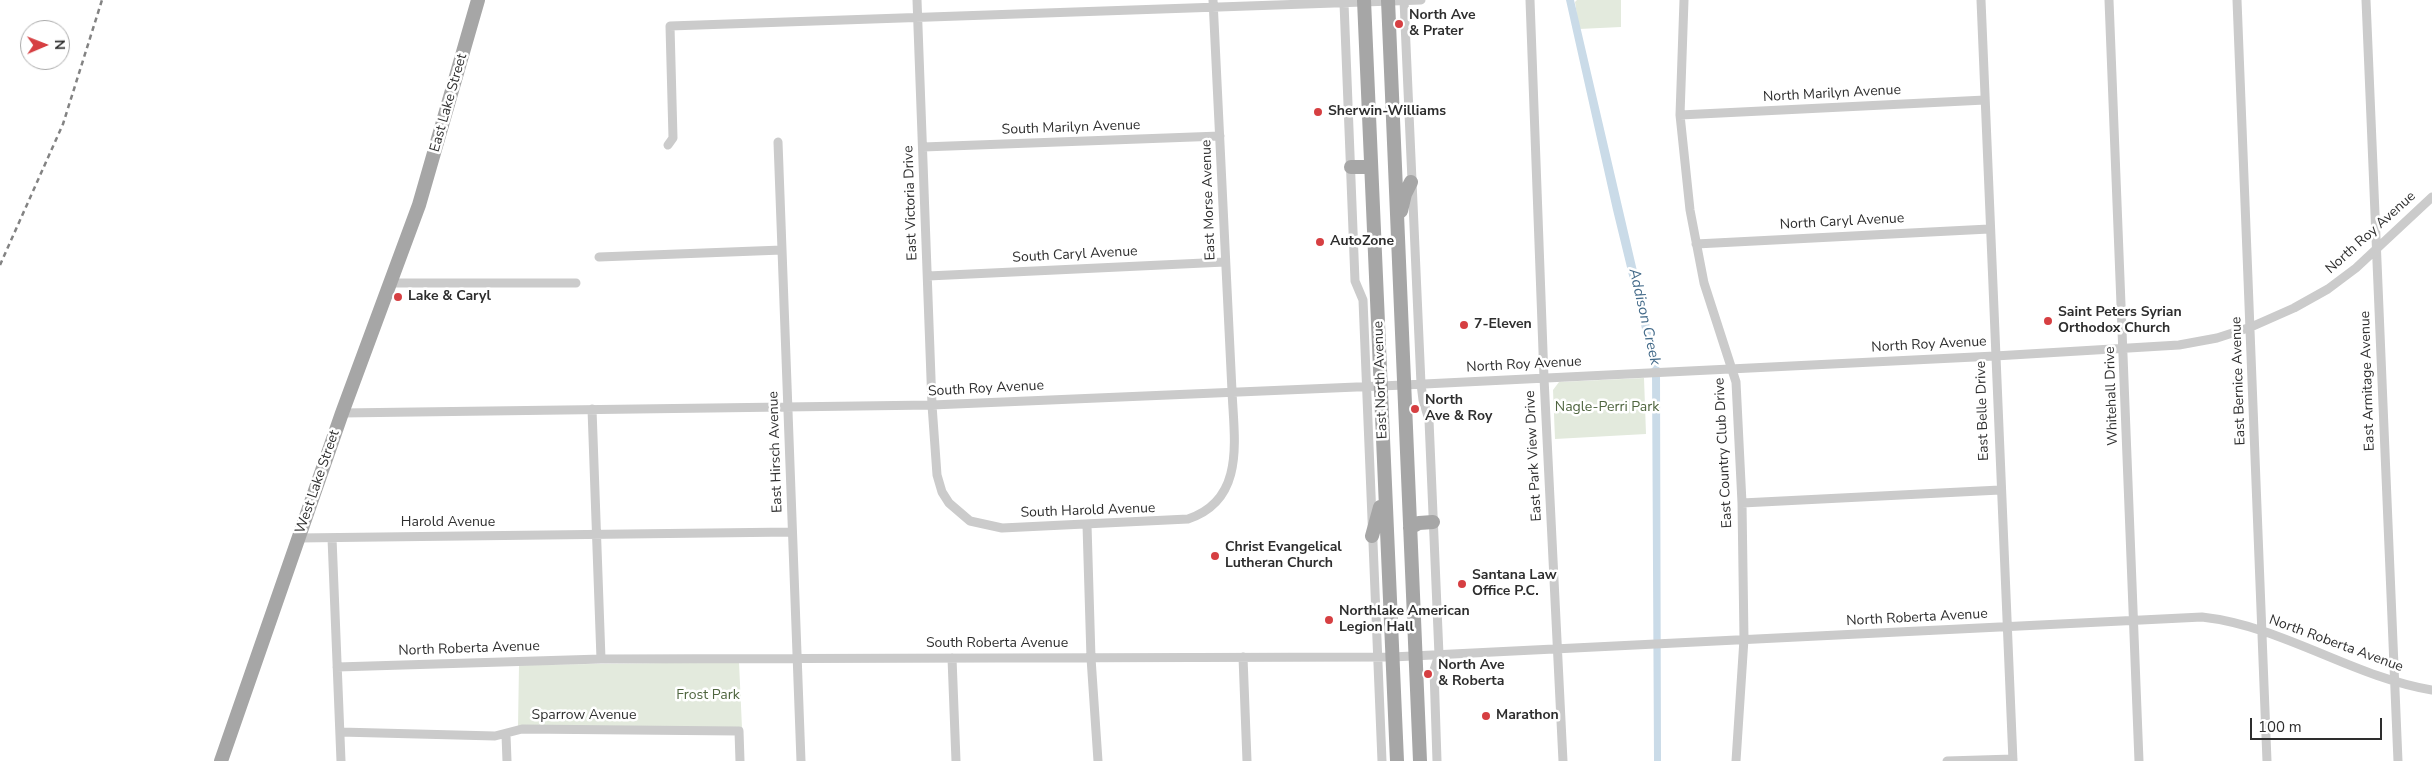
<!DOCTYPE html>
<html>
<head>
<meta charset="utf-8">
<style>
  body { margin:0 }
  #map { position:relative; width:2432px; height:761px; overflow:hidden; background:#fff; font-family:"Nunito Sans",sans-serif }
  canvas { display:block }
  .north { position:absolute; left:20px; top:20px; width:50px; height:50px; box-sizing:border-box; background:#fff; border:1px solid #ababab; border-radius:50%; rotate:89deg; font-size:14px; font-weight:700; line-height:20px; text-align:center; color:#2e2e2e }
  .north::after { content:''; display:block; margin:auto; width:18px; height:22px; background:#d63f42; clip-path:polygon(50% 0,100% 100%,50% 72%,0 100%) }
  .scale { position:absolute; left:2250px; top:718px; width:132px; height:22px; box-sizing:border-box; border:2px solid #2e2e2e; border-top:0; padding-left:6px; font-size:15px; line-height:18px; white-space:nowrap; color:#2e2e2e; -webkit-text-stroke:4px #fff; paint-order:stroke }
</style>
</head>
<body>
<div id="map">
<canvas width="2432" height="761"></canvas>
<div class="north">N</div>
<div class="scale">100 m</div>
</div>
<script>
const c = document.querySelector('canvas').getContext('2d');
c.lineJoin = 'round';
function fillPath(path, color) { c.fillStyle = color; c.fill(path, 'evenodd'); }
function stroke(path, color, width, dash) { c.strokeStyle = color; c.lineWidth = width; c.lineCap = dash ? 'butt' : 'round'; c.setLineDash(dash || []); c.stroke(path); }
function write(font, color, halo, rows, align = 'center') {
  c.font = font + ' "Nunito Sans",sans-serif'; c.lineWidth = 5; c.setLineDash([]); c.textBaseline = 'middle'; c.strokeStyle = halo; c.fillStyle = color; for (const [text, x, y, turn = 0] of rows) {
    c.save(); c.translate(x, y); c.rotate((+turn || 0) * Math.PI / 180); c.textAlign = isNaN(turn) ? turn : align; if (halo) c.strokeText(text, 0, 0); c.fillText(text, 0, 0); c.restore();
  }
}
fillPath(new Path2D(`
  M1577 0H1621V27L1579 29 1575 2Z
  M1644 378 1646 434 1555 439 1553 390 1559 382Z
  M739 662 742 728 518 727 519 665Z`), '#e3eadd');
fillPath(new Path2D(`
  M1566 0H1574L1660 370 1661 761H1654L1652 370 1613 210Z`), '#cadbe8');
stroke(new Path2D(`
  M917 0 932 405 937 475 942 492 949 503 970 521 1002 528 1188 519C1246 500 1234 439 1232 391L1213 0
  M1404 0 1421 384 1423 400 1429 420 1439 655 1434 670 1437 761
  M1530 0 1544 378 1563 761
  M1684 0 1680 115 1690 210 1704 283 1736 382 1742 503 1744 639 1736 761
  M1981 0 2013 761
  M2109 0 2139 761
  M2237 0 2267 761
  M2366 0 2398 761
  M1344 3 1355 281 1363 300 1382 761
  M1680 115 1985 100
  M778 142 801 761
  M668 145 673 138 670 26 1421 0
  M923 147 1220 136
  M1696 244 1989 229
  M599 257 782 250
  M928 276 1225 262
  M390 283H576
  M592 409 601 659
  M342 413 932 405 1404 385 1995 356 2179 345 2217 338 2251 327 2294 308 2328 289 2356 268 2432 197
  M1742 503 2000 490
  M1087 525 1091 658 1098 761
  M298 538 792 532
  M332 538 341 761
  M1243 657 1247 761
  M952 658 956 761
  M337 667 601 659 1392 657 2202 617C2283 626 2353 677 2432 690
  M340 732 495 736 522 729 739 731 740 761
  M506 735 507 761
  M1947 761 2013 759`), '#cbcbcb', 9);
stroke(new Path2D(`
  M1364 0 1397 761
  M1388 0 1420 761
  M1351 167H1371
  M1401 211 1405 194 1411 182
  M1410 528 1419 523 1433 522
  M1372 536 1380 507
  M221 761 342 413 419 205 478 0`), '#a6a6a6', 14);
stroke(new Path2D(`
  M0 265 63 124 102 0`), '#838383', 2.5, [5, 4]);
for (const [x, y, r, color] of [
  [1399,24,5,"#d63f42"],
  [1318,112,5,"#d63f42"],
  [1320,242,5,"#d63f42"],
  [398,297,5,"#d63f42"],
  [2048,321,5,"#d63f42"],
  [1464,325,5,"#d63f42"],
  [1415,409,5,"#d63f42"],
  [1215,556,5,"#d63f42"],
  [1462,584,5,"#d63f42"],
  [1329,620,5,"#d63f42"],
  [1428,674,5,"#d63f42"],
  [1486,716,5,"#d63f42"]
]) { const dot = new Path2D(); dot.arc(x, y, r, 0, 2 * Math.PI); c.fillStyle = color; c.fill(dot); stroke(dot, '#fff', 2); }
write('bold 14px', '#2e2e2e', '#fff', [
  ["North Ave",1409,16],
  ["& Prater",1409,32],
  ["Sherwin-Williams",1328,112],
  ["AutoZone",1330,242],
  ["Lake & Caryl",408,297],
  ["Saint Peters Syrian",2058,313],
  ["Orthodox Church",2058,329],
  ["7-Eleven",1474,325],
  ["North",1425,401],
  ["Ave & Roy",1425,417],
  ["Christ Evangelical",1225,548],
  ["Lutheran Church",1225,564],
  ["Santana Law",1472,576],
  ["Office P.C.",1472,592],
  ["Northlake American",1339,612],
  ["Legion Hall",1339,628],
  ["North Ave",1438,666],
  ["& Roberta",1438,682],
  ["Marathon",1496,716]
], 'left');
write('14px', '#2e2e2e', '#fff', [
  ["North Marilyn Avenue",1832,94,-3],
  ["East Lake Street",449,103,-74],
  ["South Marilyn Avenue",1071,128,-2],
  ["East Morse Avenue",1209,200,-92],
  ["East Victoria Drive",911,203,-92],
  ["North Caryl Avenue",1842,222,-3],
  ["North Roy Avenue",2371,233,-42],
  ["South Caryl Avenue",1075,255,-3],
  ["North Roy Avenue",1929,345,-3],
  ["North Roy Avenue",1524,365,-3],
  ["East North Avenue",1381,380,-92],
  ["East Bernice Avenue",2239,381,-92],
  ["East Armitage Avenue",2368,381,-92],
  ["South Roy Avenue",986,389,-3],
  ["Whitehall Drive",2112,396,-92],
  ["East Belle Drive",1983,411,-92],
  ["East Hirsch Avenue",776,452,-92],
  ["East Country Club Drive",1724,453,-93],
  ["East Park View Drive",1534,456,-93],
  ["West Lake Street",318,482,-71],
  ["South Harold Avenue",1088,511,-2],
  ["Harold Avenue",448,523],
  ["North Roberta Avenue",1917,618,-3],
  ["South Roberta Avenue",997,644],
  ["North Roberta Avenue",2336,644,20],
  ["North Roberta Avenue",469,649,-2],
  ["Sparrow Avenue",584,716]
]);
write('14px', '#4f653f', '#fff', [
  ["Nagle-Perri Park",1607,408],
  ["Frost Park",708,696]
]);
write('italic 15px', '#436a89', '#fff', [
  ["Addison Creek",1644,317,77]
]);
</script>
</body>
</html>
